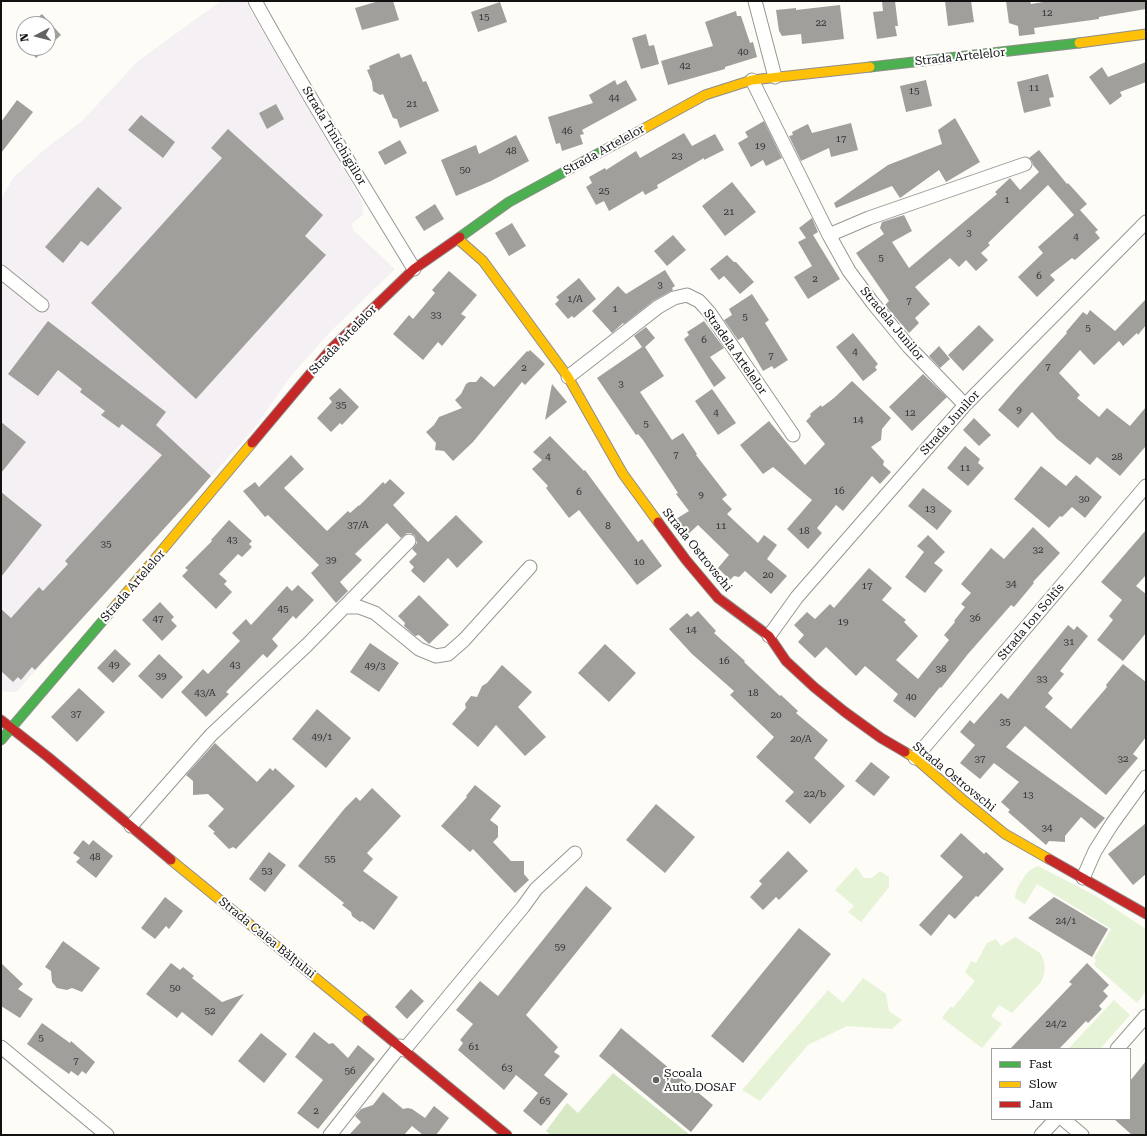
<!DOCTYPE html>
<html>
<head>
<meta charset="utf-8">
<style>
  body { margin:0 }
  #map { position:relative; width:1147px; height:1136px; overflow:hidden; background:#fdfcf7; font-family:"Roboto Serif",serif }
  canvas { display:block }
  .frame { position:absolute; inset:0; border:2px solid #111; pointer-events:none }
  .legend { position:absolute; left:991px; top:1048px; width:140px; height:72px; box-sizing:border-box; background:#fff; border:1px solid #a0a0a0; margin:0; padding:5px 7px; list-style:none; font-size:12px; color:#111 }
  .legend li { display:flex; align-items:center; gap:8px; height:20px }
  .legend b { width:20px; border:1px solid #a0a0a0 }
  .north { position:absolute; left:16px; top:16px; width:40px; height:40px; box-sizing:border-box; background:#fff; border:1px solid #a0a0a0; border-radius:50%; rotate:263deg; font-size:11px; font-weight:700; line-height:16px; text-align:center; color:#111 }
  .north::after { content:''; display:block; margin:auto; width:14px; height:18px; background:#646362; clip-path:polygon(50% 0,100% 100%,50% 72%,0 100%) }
</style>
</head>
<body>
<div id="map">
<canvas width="1147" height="1136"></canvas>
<div class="frame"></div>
<ul class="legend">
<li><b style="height:5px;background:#4caf50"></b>Fast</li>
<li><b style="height:5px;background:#ffc107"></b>Slow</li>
<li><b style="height:5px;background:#c62828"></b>Jam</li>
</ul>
<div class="north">N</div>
</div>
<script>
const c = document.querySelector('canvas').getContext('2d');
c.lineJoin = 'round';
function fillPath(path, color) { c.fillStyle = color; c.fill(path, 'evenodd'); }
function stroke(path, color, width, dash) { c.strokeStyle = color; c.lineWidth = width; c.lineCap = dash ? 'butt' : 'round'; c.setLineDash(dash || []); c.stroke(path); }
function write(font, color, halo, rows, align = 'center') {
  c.font = font + ' "Roboto Serif",serif'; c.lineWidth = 4; c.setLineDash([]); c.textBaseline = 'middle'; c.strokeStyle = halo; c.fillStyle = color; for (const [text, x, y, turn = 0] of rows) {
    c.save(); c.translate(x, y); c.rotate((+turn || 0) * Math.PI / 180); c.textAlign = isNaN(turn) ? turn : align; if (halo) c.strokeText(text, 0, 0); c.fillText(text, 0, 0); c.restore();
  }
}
fillPath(new Path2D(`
  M221 1H245L362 201 363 214 352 224 353 230 395 269 331 331 290 377 253 430 16 692H5L1 689V199L14 177 45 149 82 121 138 61Z`), '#f5f0f3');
fillPath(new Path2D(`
  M1038 866 1096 896 1146 929V991L1137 1003 1094 965 1096 960 1094 958 1111 929 1037 884 1025 904 1015 898C1015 890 1023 877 1029 871 1032 868 1035 868 1038 866Z
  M856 867 864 878H872L880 871 889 877V887L861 922 848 912 854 906 835 890Z
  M1015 937 1040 953C1046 961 1046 973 1041 982L1012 1013 999 1005 991 1016 1002 1024 982 1048 942 1018 951 1006 953 1008 975 981 965 972 971 961 976 963 987 943 996 939 1001 946Z
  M863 978 886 994 889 1011 902 1020 892 1029 847 1026 808 1045 760 1101 742 1090 828 990 843 1003Z
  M1114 1000 1130 1015 1100 1049H1068Z`), '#e7f3d7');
fillPath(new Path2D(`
  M613 1073 690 1135H551L546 1131 567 1103 578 1113Z`), '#d8eac5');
fillPath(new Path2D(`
  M379 1H393L399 20 362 30 355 8Z
  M882 1H895L898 26H895L897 36 877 39 873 12 883 11Z
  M945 1H971L974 22 948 26Z
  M1006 1H1030L1031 4 1049 1H1146V9L1099 17V19L1034 28 1035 34 1019 36 1018 26 1009 23Z
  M500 2 507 22 478 32 471 12Z
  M840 5 844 39 802 44 801 34 782 36 779 31 776 10 796 8V10Z
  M736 11 737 16H741L750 43 753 42 757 57 725 67V69L668 85 661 61 713 46 705 22Z
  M42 14 61 35 48 47V24H30Z
  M24 30V45L16 36Z
  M646 34 649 46 654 45 659 64 641 69 632 38Z
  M27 48H47L36 58Z
  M399 53 401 58 411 54 423 82 426 81 439 111 400 128 397 119 393 118 383 94 380 95 373 91 372 82 367 70 370 69 369 66Z
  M1146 62V82L1120 92 1122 96 1110 105 1089 77 1102 67 1108 77Z
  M1048 74 1054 97 1049 98 1051 106 1024 113 1017 82Z
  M615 80 617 85 626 80 637 100 582 130 584 134 580 135 583 144 562 151 560 143 556 144 548 117 593 103 589 95Z
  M926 80 932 106 906 112 900 86Z
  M17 100 33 112 1 153V122Z
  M276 104 284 119 267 129 259 113Z
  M141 115 175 142 163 158 128 130Z
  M955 118 980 162 946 182 939 170 900 198 892 186 836 208 834 203 888 165 942 144 938 130Z
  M764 121 782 158 766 166 763 160 751 167 738 143 748 137 745 132Z
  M851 123 858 150 831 157 829 148 801 161 789 136 793 135 792 132 808 124 812 133Z
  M228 129 323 215 305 236 326 255 196 399 91 303 222 158 211 148Z
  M684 133 692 146 715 134 724 150 704 160V158L657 185 658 188 645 195 643 191 609 211 604 201 596 205 586 187 592 183 589 177 605 168 606 170 636 151 640 158Z
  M516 135 529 161 491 181 456 196 441 160 476 145 479 154Z
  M400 140 407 153 385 165 378 152Z
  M1039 150 1067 184 1068 183 1087 204 1080 210 1098 230 1095 232 1100 238 1075 260 1072 258 1050 275 1055 280 1037 297 1018 277 1043 253 1038 247 1074 215 1048 185 988 243 990 245 981 253 988 260 976 271 966 260 959 267 950 258 915 287 930 304 915 318 919 323 909 333 885 305 889 301 856 253 884 234 880 228 882 222 904 215 912 231 892 242 909 268 997 194 995 192 1010 178 1020 190 1039 172 1033 165 1032 161 1029 158Z
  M732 182 756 212 725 236 702 206Z
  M98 187 122 208 88 246 81 241 63 263 45 247Z
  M435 204 444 219 424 231 415 217Z
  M812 218 818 232 813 235 840 279 808 299 794 277 812 266 798 242 806 238 799 228Z
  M512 223 526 246 509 256 495 233Z
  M673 235 686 250 667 266 654 251Z
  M727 255 734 262H736L754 282 740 294 724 276 719 280 710 269Z
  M665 270 675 286 672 288 673 290 653 301 624 324 623 323 612 333 592 311 618 286 626 294Z
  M449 271 477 295 461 314 466 317 442 346 438 342 423 360 393 334 409 315 413 319 435 293 432 290Z
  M579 278 596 299 574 318 572 316 568 319 555 304 559 300 556 297Z
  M752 294 769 320 765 323 788 360 774 369 772 366 763 371 743 337 738 340 724 320 732 315 729 309Z
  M1146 299V325L1138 335 1137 333 1123 346 1119 341 1094 365 1080 350 1059 373 1080 395 1077 398 1099 417 1107 408 1130 426 1146 407V446L1120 476 1097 457 1090 465 1057 439 1032 412 1018 428 998 410 1016 389 1067 333 1066 332 1083 312 1087 315 1090 310 1115 331Z
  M48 321 166 412 156 425 211 476 192 498 35 670 32 667 21 680 18 677 13 682 1 671V609L11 618 39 587 43 591 68 564 65 561 162 455 122 424 119 428 101 415 105 411 80 392 82 389 58 370 38 396 8 374Z
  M704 321 724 348 710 357 726 378 714 387 684 339 689 335 687 332Z
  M979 325 994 340 963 371 948 355Z
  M646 327 655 338 645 347 664 376 640 392 672 440 683 433 697 454 696 455 727 495 722 499 732 509 727 514 758 543 764 535 777 545 767 559 787 576 771 594 745 571 739 577 734 576 730 580 718 568 729 555 698 525 685 537 676 526V519L689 511 676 494 678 493 643 440 638 434 636 435 597 378 642 347 634 336Z
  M853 333 878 364 875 367 877 370 863 381 836 347Z
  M939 346 950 359 940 368 929 356Z
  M530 350 545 364 525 385 522 382 473 442 453 461 444 451 435 450 436 443 426 432 434 425 439 417 462 408 455 400 461 394 466 384 469 382H476L481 376 494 387 527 351 528 352Z
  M923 374 947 397 912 431 889 407Z
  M852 381 891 418 882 429 881 440 871 447 884 461 883 465 891 472 880 484 872 476 843 511 836 505 817 528 822 533 808 549 787 529 812 500 773 467 763 474 740 445 769 421 805 465 825 444 806 421 811 416 810 414 821 405 822 407 834 398Z
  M552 384 567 402 545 420Z
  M340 388 359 407 342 425 340 423 331 432 317 418 332 402 329 398Z
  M712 389 736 423 718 435 695 401Z
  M974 418 991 435 979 446 963 430Z
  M1 422 26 442 1 473Z
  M550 436 584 471 585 470 638 542 642 539 662 566 637 585 579 510 569 518 546 488 548 486 532 469 542 460 533 452Z
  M965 446 980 459 978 463 984 468 968 486 947 468Z
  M291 455 304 469 284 488 327 531 348 511 350 513 359 505V506L383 482 385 484 390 479 405 493 393 505 428 542 456 515 483 542 457 568 448 558 424 583 411 571 414 567 409 562 417 554 412 549 417 543 415 536 411 533H407L401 538 387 523 355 554 362 560 340 582 348 591 336 603 311 573 319 565 268 515 265 517 243 491 255 482 259 487Z
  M1041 466 1066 486 1076 475 1102 497 1085 518 1072 507 1062 517 1060 516 1049 528 1014 499Z
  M923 488 952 511 937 530 908 506Z
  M1 492 42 525 1 577Z
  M229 520 252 541 249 544 252 547 242 557 238 554 219 574 227 581 224 584 232 592 216 609 182 576 188 570 185 568 212 541 211 540Z
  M1033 527 1060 553 1033 582 1034 583 1014 607 1011 605 968 654 941 688 940 687 915 718 893 701 898 694 865 666 856 676 826 647 815 658 798 642 804 635 794 625 807 612 815 619 830 604 834 608 869 568 892 588 882 600 906 620 904 622 918 636 896 660 918 679 949 640 944 635 955 622 954 621 965 607 961 604 971 593 961 584 991 548 1004 559Z
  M1146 530V575L1136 586 1146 594V633L1123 661 1097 640 1113 620 1109 616 1122 600 1101 582Z
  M928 535 945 552 934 563 943 570 925 593 905 577 924 552 917 546Z
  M298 585 314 600 296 619 293 616 272 639 278 646 267 658 263 654 226 692 229 694 206 717 181 692 203 669 208 674 240 641 232 633 246 619 251 625 287 586 292 591Z
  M419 595 449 625 429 644 419 635 415 636 404 626 405 623 398 616Z
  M160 602 174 617 171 620 177 626 162 641 142 620Z
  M698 611 716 631 714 633 745 661 744 662 780 696 781 695 798 711 796 713 828 740 814 758 845 786 810 824 785 801 794 792 756 757 774 737 730 695 734 691 692 654 669 629 687 613 691 617Z
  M1068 625 1074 630 1077 626 1088 636 1060 671 1064 674 1048 693 1053 698 1045 707 1071 729 1107 687 1106 685 1123 664 1146 682V737L1133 754 1138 758 1106 795 1025 726 1006 747 1105 818 1095 829 1081 817 1065 836V842L1049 841 1046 845 1008 812 1010 810 1001 802 1019 782 994 763 980 779 960 763 975 745 960 732 970 720 974 724 1001 693 1008 699Z
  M370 643 399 663 379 692 350 672Z
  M605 644 636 673 609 702 578 673Z
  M115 649 131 664 113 683 97 668Z
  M159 654 183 677 162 699 138 676Z
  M502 665 532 692 518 707 546 737 525 756 496 725 478 747 452 724 466 708 465 704 471 696 477 697 482 686 487 683Z
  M79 688 105 712 77 742 51 717Z
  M317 709 351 738 326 768 292 739Z
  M215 743 257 782 270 768 273 771 275 768 295 786 236 849 233 847 229 849 213 833 215 832 208 826 224 809 208 794 193 795V781L186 775Z
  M871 762 890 777 874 796 855 781Z
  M475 785 501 806 490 820 498 826V837L493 842 511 861H524V874L529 880 515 893 473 849 470 852 441 826 467 797 466 796Z
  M372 788 401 816 367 853 373 859 363 871 398 897 374 930 362 921 360 922 352 916 351 912 342 905 344 903 298 866 345 808 356 797 360 801Z
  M656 804 695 837 665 873 626 840Z
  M1146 823V874L1133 885 1108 854Z
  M961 833 984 854 986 852 1004 869 978 897 976 896 955 919 949 914 931 936 919 925 963 877 940 856Z
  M83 840 89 845 93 840 113 856 96 878 76 862 80 858 73 853Z
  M788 851 808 871 779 900 776 897 763 910 750 897 762 884 759 881Z
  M269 852 286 865 265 892 249 879Z
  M586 886 612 908 526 1015 558 1047 554 1052 560 1056 544 1075 568 1094 541 1126 523 1111 538 1093 516 1075 504 1090 458 1050 463 1043 460 1040 473 1024 456 1010 480 981 498 996Z
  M165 897 183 911 169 929 166 926 155 939 141 928Z
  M1054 897 1108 929 1092 957 1028 918Z
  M799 928 831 954 743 1063 711 1036Z
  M63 941 100 968 82 992 72 988 67 990 57 988 52 982 51 971 45 967Z
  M1 963 23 984 18 989 33 999 20 1018 1 1006Z
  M171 963 180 970 183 967 194 976 192 978 222 1002 244 994 212 1036 182 1012 177 1018 146 994Z
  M1087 963 1109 985 1103 991 1108 996 1099 1006 1102 1009 1088 1023 1086 1021 1059 1049H1010L1072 984 1069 982Z
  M411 989 424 1001 407 1019 395 1007Z
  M42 1023 70 1043 71 1041 95 1062 86 1074 82 1071 78 1076 71 1071 69 1074 27 1044Z
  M621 1028 713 1105 691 1132 599 1056Z
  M314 1032 329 1044 333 1043 348 1058 358 1045 375 1059 318 1129 297 1113 323 1080 295 1057Z
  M261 1033 287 1054 264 1083 238 1061Z
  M1146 1061V1135H1132L1114 1119H1130V1081Z
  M383 1092 403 1109 408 1108 412 1109 425 1118 434 1106 449 1118 436 1135H423L412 1126 404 1135H349L361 1122 355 1116 361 1109 373 1105Z`), '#a19f9c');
const street = new Path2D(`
  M255 1C305 92 360 180 414 269
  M755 1 775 77
  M752 80 829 235 849 271 872 302 909 347 965 405
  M829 235 869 218 1025 164
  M1 272 42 305
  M568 377 658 307 674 298 687 295 699 301 709 312 793 435
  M344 607H359L375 613 419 649 436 656 448 654 464 640 530 567
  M769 636 797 597 965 405 1146 222
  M915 758 1146 486
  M131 826 211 735 307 645 409 541
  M1083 878 1095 851 1112 824 1146 777
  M1 1047 107 1135
  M1117 1049 1146 1016
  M404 1050 523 907 536 889 575 853
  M1063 1119 1082 1135
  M330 1135 400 1046
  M1041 1135 1056 1119`);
const fast = new Path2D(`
  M870 67 1079 43
  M460 237 509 202 623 140
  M1 740 106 617`);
const slow = new Path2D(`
  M1079 43 1146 34
  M623 140 705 95 752 80 870 67
  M458 239 483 261 568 377 623 474 658 522
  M106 617 252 443
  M905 752 915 758 962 799 1005 834 1049 859
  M171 860 367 1020`);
const jam = new Path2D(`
  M252 443 331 349 414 269 460 237
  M658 522 686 560 718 598 769 636 786 661 814 687 845 712 881 738 905 752
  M1 720 48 757 171 860
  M1049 859 1146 914
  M367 1020 507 1135`);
stroke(street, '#979795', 15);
stroke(fast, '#8e8d8b', 11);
stroke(slow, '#8e8d8b', 11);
stroke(jam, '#8e8d8b', 11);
stroke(street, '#fffffe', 13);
stroke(fast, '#4caf50', 9);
stroke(slow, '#ffc107', 9);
stroke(jam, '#c62828', 9);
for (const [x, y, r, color] of [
  [656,1080,4,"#646362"]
]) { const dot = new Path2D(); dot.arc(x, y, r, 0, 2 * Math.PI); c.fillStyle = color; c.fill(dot); stroke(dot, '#fff', 1.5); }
write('10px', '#353434', null, [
  ["12",1047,13],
  ["15",484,17],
  ["22",821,23],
  ["40",743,52],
  ["42",685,66],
  ["11",1034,88],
  ["15",914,91],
  ["44",614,98],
  ["21",412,104],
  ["46",567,131],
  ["17",841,139],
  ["19",760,146],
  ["48",511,151],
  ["23",677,156],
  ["50",465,170],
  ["25",604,191],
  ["1",1007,200],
  ["21",729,212],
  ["3",969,233],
  ["4",1076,237],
  ["5",881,258],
  ["6",1039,276],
  ["2",815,279],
  ["3",660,285],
  ["1/A",575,299],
  ["7",909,301],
  ["1",615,309],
  ["33",436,315],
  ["5",745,317],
  ["5",1088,328],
  ["6",704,340],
  ["4",855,352],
  ["7",771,356],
  ["7",1048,367],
  ["2",524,368],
  ["3",621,384],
  ["35",341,405],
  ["9",1019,410],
  ["4",716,413],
  ["12",910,413],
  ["14",858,420],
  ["5",646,424],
  ["7",676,455],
  ["4",548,457],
  ["28",1117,457],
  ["11",965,468],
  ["16",839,491],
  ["6",579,492],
  ["9",701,495],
  ["30",1084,499],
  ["13",930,509],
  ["37/A",358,525],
  ["8",608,526],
  ["11",721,526],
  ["18",804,531],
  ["43",232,540],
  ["35",106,544],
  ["32",1038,550],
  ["39",331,560],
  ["10",639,562],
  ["20",768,575],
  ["34",1011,584],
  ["17",867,586],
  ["45",283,609],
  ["36",975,618],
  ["47",158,619],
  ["19",843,622],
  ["14",691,630],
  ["31",1069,642],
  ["16",724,661],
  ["49",114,665],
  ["43",235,665],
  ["49/3",375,666],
  ["38",941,669],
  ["39",161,676],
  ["33",1042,679],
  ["43/A",205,693],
  ["18",753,693],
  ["40",911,697],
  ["37",76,714],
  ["20",776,715],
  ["35",1005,722],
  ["49/1",322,737],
  ["20/A",801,739],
  ["37",980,759],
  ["32",1123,759],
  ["22/b",815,794],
  ["13",1028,795],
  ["34",1047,828],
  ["48",95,857],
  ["55",330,859],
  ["53",267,871],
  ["24/1",1066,921],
  ["59",560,947],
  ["50",175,988],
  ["52",210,1011],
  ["24/2",1056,1024],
  ["5",41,1038],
  ["61",474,1047],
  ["7",76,1061],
  ["63",507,1068],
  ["56",350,1071],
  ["65",545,1101],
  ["2",316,1111]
]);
write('12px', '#111', '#fff', [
  ["Strada Artelelor",960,57,-6],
  ["Strada Tinichigiilor",334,136,59],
  ["Strada Artelelor",604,150,-29],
  ["Stradela Junilor",892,324,50],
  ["Strada Artelelor",343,340,-46],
  ["Stradela Artelelor",735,352,55],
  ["Strada Junilor",950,423,-48],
  ["Strada Ostrovschi",697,550,51],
  ["Strada Artelelor",133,586,-49],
  ["Strada Ion Soltîs",1031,622,-50],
  ["Strada Ostrovschi",954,777,39],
  ["Strada Calea Bălțului",267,938,39]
]);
write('12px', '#111', '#fff', [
  ["Școala",664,1073],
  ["Auto DOSAF",664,1087]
], 'left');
</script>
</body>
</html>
